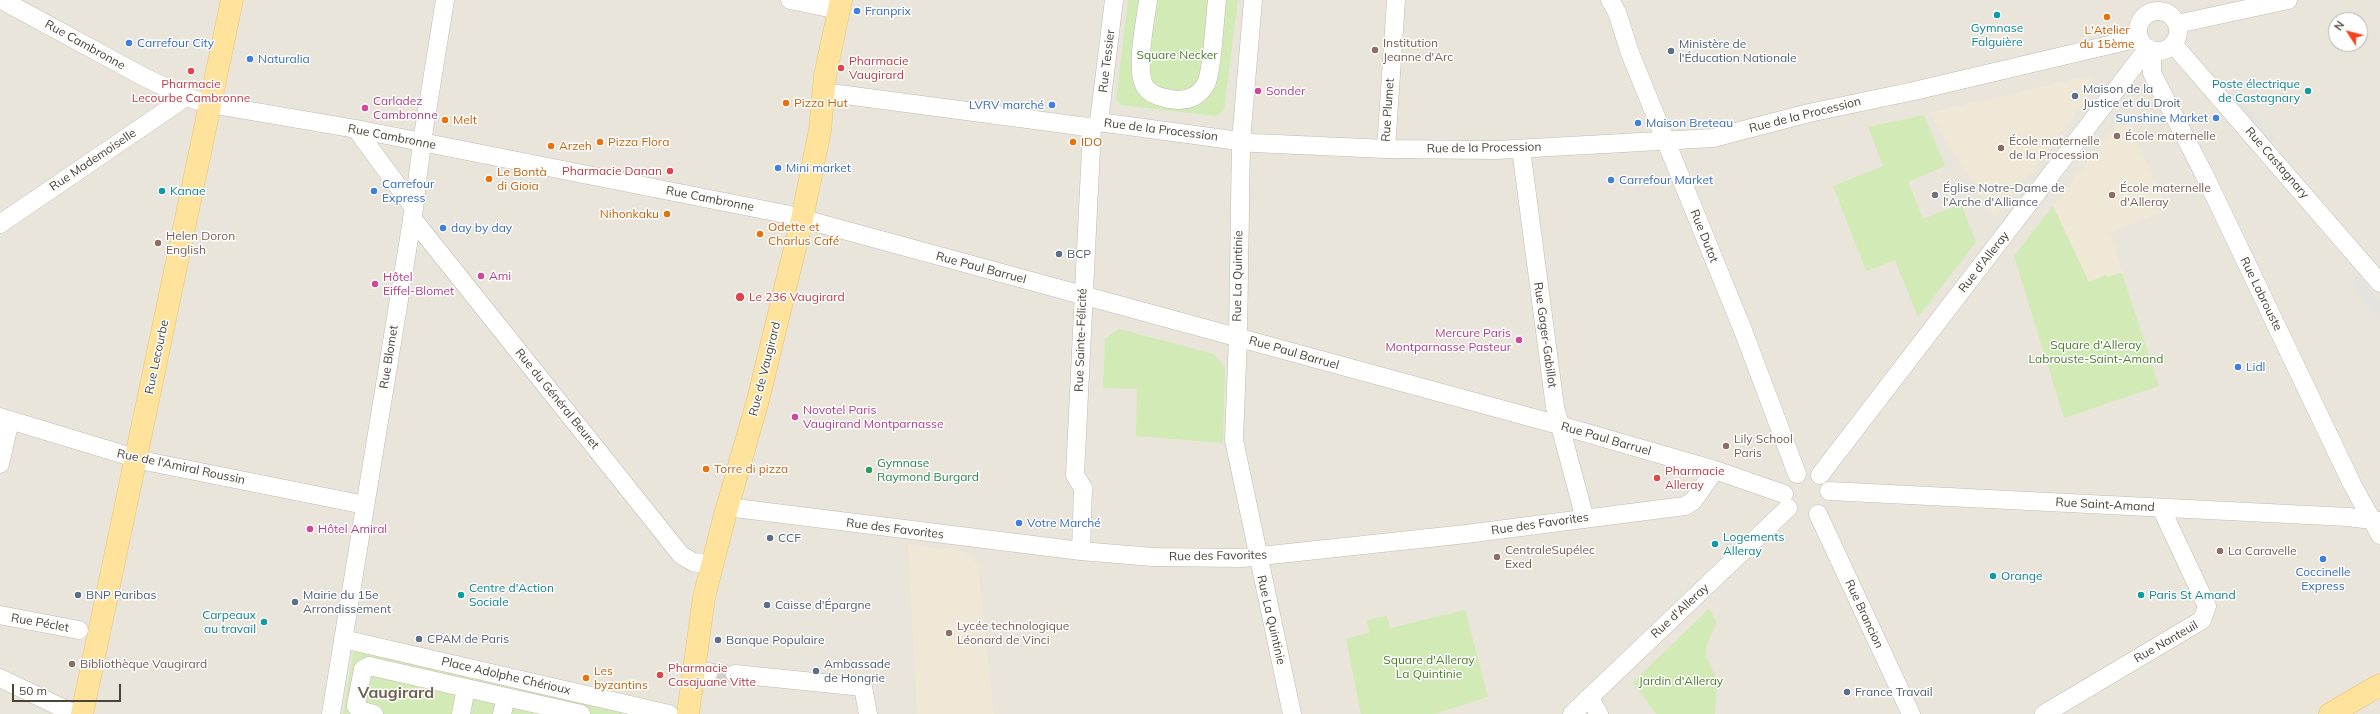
<!DOCTYPE html>
<html>
<head>
<meta charset="utf-8">
<style>
  body { margin:0 }
  #map { position:relative; width:2380px; height:714px; overflow:hidden; background:#f6f3ec; font-family:Mulish,sans-serif }
  canvas { display:block }
  .north { position:absolute; left:2328px; top:12px; width:40px; height:40px; box-sizing:border-box; background:#fff; border:1px solid #b7b4b0; border-radius:50%; rotate:306deg; font-size:11px; font-weight:700; line-height:16px; text-align:center; color:#4b4439 }
  .north::after { content:''; display:block; margin:auto; width:14px; height:18px; background:#fc3f1d; clip-path:polygon(50% 0,100% 100%,50% 72%,0 100%) }
  .scale { position:absolute; left:12px; top:684px; width:109px; height:18px; box-sizing:border-box; border:2px solid #4b4439; border-top:0; padding-left:5px; font-size:12px; line-height:14px; white-space:nowrap; color:#4b4439; -webkit-text-stroke:3px #fff; paint-order:stroke }
</style>
</head>
<body>
<div id="map">
<canvas width="2380" height="714"></canvas>
<div class="north">N</div>
<div class="scale">50 m</div>
</div>
<script>
const c = document.querySelector('canvas').getContext('2d');
c.lineJoin = 'round';
function fillPath(path, color) { c.fillStyle = color; c.fill(path, 'evenodd'); }
function stroke(path, color, width, dash) { c.strokeStyle = color; c.lineWidth = width; c.lineCap = dash ? 'butt' : 'round'; c.setLineDash(dash || []); c.stroke(path); }
function write(font, color, halo, rows, align = 'center') {
  c.font = font + ' Mulish,sans-serif'; c.lineWidth = 3; c.setLineDash([]); c.textBaseline = 'middle'; c.strokeStyle = halo; c.fillStyle = color; for (const [text, x, y, turn = 0] of rows) {
    c.save(); c.translate(x, y); c.rotate((+turn || 0) * Math.PI / 180); c.textAlign = isNaN(turn) ? turn : align; if (halo) c.strokeText(text, 0, 0); c.fillText(text, 0, 0); c.restore();
  }
}
fillPath(new Path2D(`
  M0 0H2380V714H0ZM2336 20H2360V44H2336Z`), '#eae5da');
fillPath(new Path2D(`
  M2088 76 2096 87 1995 218 1929 113Z
  M2124 115 2169 210 2110 232 2122 273 2107 277 2106 275 2089 283 2053 206Z
  M908 544 963 552 971 557 978 565 994 714H917Z`), '#efe8d6');
fillPath(new Path2D(`
  M1128 0H1238L1224 110 1216 116 1120 105 1116 100Z
  M1924 115 1945 166 1908 182 1923 219 1961 204 1976 242 1918 317 1895 260 1866 271 1833 186 1883 166 1868 127Z
  M2053 206 2089 282 2106 275 2107 277 2122 273 2159 386 2064 418 2014 256Z
  M1119 329 1214 354 1225 368 1223 443 1136 436 1137 389 1103 388 1105 339Z
  M1709 609 1717 622 1706 647V657L1717 679 1715 714H1656L1633 682Z
  M1465 610 1488 697 1434 714H1361L1346 639 1369 633 1367 620 1387 616 1390 628Z
  M355 651 627 714H343L353 653Z`), '#d2eab5');
fillPath(new Path2D(`
  M2234 90 2277 141 2266 142 2226 93Z
  M2357 275 2380 302V319L2352 286Z`), '#e5e3e0');
stroke(new Path2D(`
  M709 672 735 674`), '#d4d0c8', 18, [18, 9]);
const minor = new Path2D(`
  M2 0 144 77 186 97 210 104 356 129 785 214 1559 425 1715 470 1784 494
  M790 0 839 10
  M1148 0C1146 19 1133 75 1147 89 1154 97 1168 99 1178 100 1190 100 1200 95 1206 84 1212 72 1215 17 1217 0
  M1253 0 1241 141 1238 337 1234 440 1292 714
  M1610 0 1617 12 1630 53 1744 333 1797 474
  M2138 31a20 20 0 1 1 40 0a20 20 0 1 1-40 0Z
  M2177 24 2288 0
  M2173 44 2380 283
  M2152 50V73L2203 172 2352 484 2380 535
  M823 92 1080 126 1092 128 1099 122 1254 143 1386 149 1497 150 1713 138 1809 113 1914 91 2139 38
  M1099 122 1114 0
  M356 129 414 208
  M1386 149 1396 0
  M1521 149 1555 407 1585 519
  M412 218 681 555 693 562 711 565
  M0 224 186 97
  M0 417 145 461 365 505
  M0 464 10 420
  M1820 475 2148 48
  M1829 491 2348 517 2380 521
  M727 507 1081 551 1153 557 1242 558 1466 534 1685 506 1693 501 1715 470
  M1818 514 1911 714
  M1081 551 1083 488 1075 475 1092 128
  M0 615 79 630
  M343 639 669 714
  M694 671 709 672
  M735 674 863 687 868 714
  M0 678 75 714
  M1589 697 1599 714
  M331 714 414 208 422 142 445 0
  M374 714 362 711 356 706 363 669 369 666 581 714
  M461 714 466 688
  M502 714 506 697
  M1572 714 1788 508
  M2044 714 2202 620 2207 606 2161 508`);
const major = new Path2D(`
  M82 714 232 0
  M688 714 704 597 724 519 758 400 802 219 820 130 825 76 841 0
  M2330 714 2380 685`);
stroke(minor, '#c2bbae', 19);
stroke(major, '#e6c16a', 23);
stroke(minor, '#fff', 18);
stroke(major, '#ffe39c', 22);
for (const [x, y, r, color] of [
  [857,11,4,"#3f7fe0"],
  [1997,15,4,"#0f9aa8"],
  [2107,17,4,"#e8710a"],
  [129,43,4,"#3f7fe0"],
  [1375,50,4,"#8d6e63"],
  [1671,51,4,"#5c6f8a"],
  [250,59,4,"#3f7fe0"],
  [841,68,4,"#e0444e"],
  [191,71,4,"#e0444e"],
  [1258,91,4,"#d1479c"],
  [2308,91,4,"#0f9aa8"],
  [2075,96,4,"#5c6f8a"],
  [786,103,4,"#e8710a"],
  [1052,105,4,"#3f7fe0"],
  [365,108,4,"#d1479c"],
  [2216,118,4,"#3f7fe0"],
  [445,120,4,"#e8710a"],
  [1638,123,4,"#3f7fe0"],
  [2117,136,4,"#8d6e63"],
  [600,142,4,"#e8710a"],
  [1073,142,4,"#e8710a"],
  [551,146,4,"#e8710a"],
  [2001,148,4,"#8d6e63"],
  [778,168,4,"#3f7fe0"],
  [670,171,4,"#e0444e"],
  [489,179,4,"#e8710a"],
  [1611,180,4,"#3f7fe0"],
  [162,191,4,"#0f9aa8"],
  [374,191,4,"#3f7fe0"],
  [1935,195,4,"#6b7280"],
  [2112,195,4,"#8d6e63"],
  [667,214,4,"#e8710a"],
  [443,228,4,"#3f7fe0"],
  [760,234,4,"#e8710a"],
  [158,243,4,"#8d6e63"],
  [1059,254,4,"#5c6f8a"],
  [481,276,4,"#d1479c"],
  [375,284,4,"#d1479c"],
  [740,297,5,"#e0444e"],
  [1519,340,4,"#d1479c"],
  [2238,367,4,"#3f7fe0"],
  [795,417,4,"#d1479c"],
  [1726,446,4,"#8d6e63"],
  [706,469,4,"#e8710a"],
  [869,470,4,"#2e9e5b"],
  [1657,478,4,"#e0444e"],
  [1019,523,4,"#3f7fe0"],
  [310,529,4,"#d1479c"],
  [770,538,4,"#5c6f8a"],
  [1715,544,4,"#0f9aa8"],
  [2220,551,4,"#8d6e63"],
  [1497,557,4,"#8d6e63"],
  [2323,559,4,"#3f7fe0"],
  [1993,576,4,"#0f9aa8"],
  [78,595,4,"#5c6f8a"],
  [461,595,4,"#0f9aa8"],
  [2141,595,4,"#0f9aa8"],
  [295,602,4,"#5c6f8a"],
  [767,605,4,"#5c6f8a"],
  [264,622,4,"#0f9aa8"],
  [949,633,4,"#8d6e63"],
  [419,639,4,"#5c6f8a"],
  [718,640,4,"#5c6f8a"],
  [72,664,4,"#8d6e63"],
  [816,671,4,"#5c6f8a"],
  [660,675,4,"#e0444e"],
  [586,678,4,"#e8710a"],
  [1847,692,4,"#5c6f8a"]
]) { const dot = new Path2D(); dot.arc(x, y, r, 0, 2 * Math.PI); c.fillStyle = color; c.fill(dot); stroke(dot, '#fff', 1.5); }
write('12px', '#366cbe', '#fff', [
  ["Franprix",865,11],
  ["Carrefour City",137,43],
  ["Naturalia",258,59],
  ["LVRV marché",1044,105,"right"],
  ["Sunshine Market",2208,118,"right"],
  ["Maison Breteau",1646,123],
  ["Mini market",786,168],
  ["Carrefour Market",1619,180],
  ["Carrefour",382,184],
  ["Express",382,198],
  ["day by day",451,228],
  ["Lidl",2246,367],
  ["Votre Marché",1027,523],
  ["Coccinelle",2323,572,"center"],
  ["Express",2323,586,"center"]
], 'left');
write('12px', '#0d838f', '#fff', [
  ["Gymnase",1997,28,"center"],
  ["Falguière",1997,42,"center"],
  ["Poste électrique",2300,84,"right"],
  ["de Castagnary",2300,98,"right"],
  ["Kanae",170,191],
  ["Logements",1723,537],
  ["Alleray",1723,551],
  ["Orange",2001,576],
  ["Centre d'Action",469,588],
  ["Sociale",469,602],
  ["Paris St Amand",2149,595],
  ["Carpeaux",256,615,"right"],
  ["au travail",256,629,"right"]
], 'left');
write('12px', '#c56008', '#fff', [
  ["L'Atelier",2107,30,"center"],
  ["du 15ème",2107,44,"center"],
  ["Pizza Hut",794,103],
  ["Melt",453,120],
  ["Pizza Flora",608,142],
  ["IDO",1081,142],
  ["Arzeh",559,146],
  ["Le Bontà",497,172],
  ["di Gioia",497,186],
  ["Nihonkaku",659,214,"right"],
  ["Odette et",768,227],
  ["Charlus Café",768,241],
  ["Torre di pizza",714,469],
  ["Les",594,671],
  ["byzantins",594,685]
], 'left');
write('12px', '#785e54', '#fff', [
  ["Institution",1383,43],
  ["Jeanne d'Arc",1383,57],
  ["École maternelle",2125,136],
  ["École maternelle",2009,141],
  ["de la Procession",2009,155],
  ["École maternelle",2120,188],
  ["d'Alleray",2120,202],
  ["Helen Doron",166,236],
  ["English",166,250],
  ["Lily School",1734,439],
  ["Paris",1734,453],
  ["CentraleSupélec",1505,550],
  ["Exed",1505,564],
  ["La Caravelle",2228,551],
  ["Lycée technologique",957,626],
  ["Léonard de Vinci",957,640],
  ["Bibliothèque Vaugirard",80,664]
], 'left');
write('12px', '#4e5e75', '#fff', [
  ["Ministère de",1679,44],
  ["l'Éducation Nationale",1679,58],
  ["Maison de la",2083,89],
  ["Justice et du Droit",2083,103],
  ["BCP",1067,254],
  ["CCF",778,538],
  ["BNP Paribas",86,595],
  ["Mairie du 15e",303,595],
  ["Arrondissement",303,609],
  ["Caisse d'Épargne",775,605],
  ["CPAM de Paris",427,639],
  ["Banque Populaire",726,640],
  ["Ambassade",824,664],
  ["de Hongrie",824,678],
  ["France Travail",1855,692]
], 'left');
write('12px', '#4b4439', '#fff', [
  ["Rue Cambronne",85,45,29],
  ["Rue Tessier",1107,61,-83],
  ["Rue Plumet",1388,110,-86],
  ["Rue de la Procession",1805,115,-14],
  ["Rue de la Procession",1161,130,7],
  ["Rue Cambronne",392,137,11],
  ["Rue de la Procession",1484,148,-1],
  ["Rue Mademoiselle",93,160,-34],
  ["Rue Castagnary",2277,163,49],
  ["Rue Cambronne",710,199,11],
  ["Rue Dutot",1704,236,68],
  ["Rue d'Alleray",1984,262,-52],
  ["Rue Paul Barruel",981,268,15],
  ["Rue La Quintinie",1238,276,-89],
  ["Rue Labrouste",2261,294,64],
  ["Rue Gager-Gabillot",1545,335,82],
  ["Rue Sainte-Félicité",1081,340,-88],
  ["Rue Paul Barruel",1294,353,16],
  ["Rue Lecourbe",157,357,-78],
  ["Rue Blomet",389,357,-81],
  ["Rue de Vaugirard",765,369,-76],
  ["Rue du Général Beuret",557,399,51],
  ["Rue Paul Barruel",1606,439,16],
  ["Rue de l'Amiral Roussin",181,467,12],
  ["Rue Saint-Amand",2105,505,3],
  ["Rue des Favorites",1540,524,-8],
  ["Rue des Favorites",895,529,7],
  ["Rue des Favorites",1218,556,-1],
  ["Rue d'Alleray",1680,611,-43],
  ["Rue Brancion",1864,614,65],
  ["Rue La Quintinie",1271,620,77],
  ["Rue Péclet",40,623,10],
  ["Rue Nanteuil",2166,642,-30],
  ["Place Adolphe Chérioux",506,676,13]
]);
write('12px', '#4a7f2a', '#fff', [
  ["Square Necker",1177,55],
  ["Square d'Alleray",2096,345],
  ["Labrouste-Saint-Amand",2096,359],
  ["Square d'Alleray",1429,660],
  ["La Quintinie",1429,674],
  ["Jardin d'Alleray",1681,681]
]);
write('12px', '#be3a42', '#fff', [
  ["Pharmacie",849,61],
  ["Vaugirard",849,75],
  ["Pharmacie",191,84,"center"],
  ["Lecourbe Cambronne",191,98,"center"],
  ["Pharmacie Danan",662,171,"right"],
  ["Le 236 Vaugirard",749,297],
  ["Pharmacie",1665,471],
  ["Alleray",1665,485],
  ["Pharmacie",668,668],
  ["Casajuane Vitte",668,682]
], 'left');
write('12px', '#b23c85', '#fff', [
  ["Sonder",1266,91],
  ["Carladez",373,101],
  ["Cambronne",373,115],
  ["Ami",489,276],
  ["Hôtel",383,277],
  ["Eiffel-Blomet",383,291],
  ["Mercure Paris",1511,333,"right"],
  ["Montparnasse Pasteur",1511,347,"right"],
  ["Novotel Paris",803,410],
  ["Vaugirand Montparnasse",803,424],
  ["Hôtel Amiral",318,529]
], 'left');
write('12px', '#5b616d', '#fff', [
  ["Église Notre-Dame de",1943,188],
  ["l'Arche d'Alliance",1943,202]
], 'left');
write('12px', '#27864d', '#fff', [
  ["Gymnase",877,463],
  ["Raymond Burgard",877,477]
], 'left');
write('bold 16px', '#6e6250', '#fff', [
  ["Vaugirard",396,693]
]);
</script>
</body>
</html>
